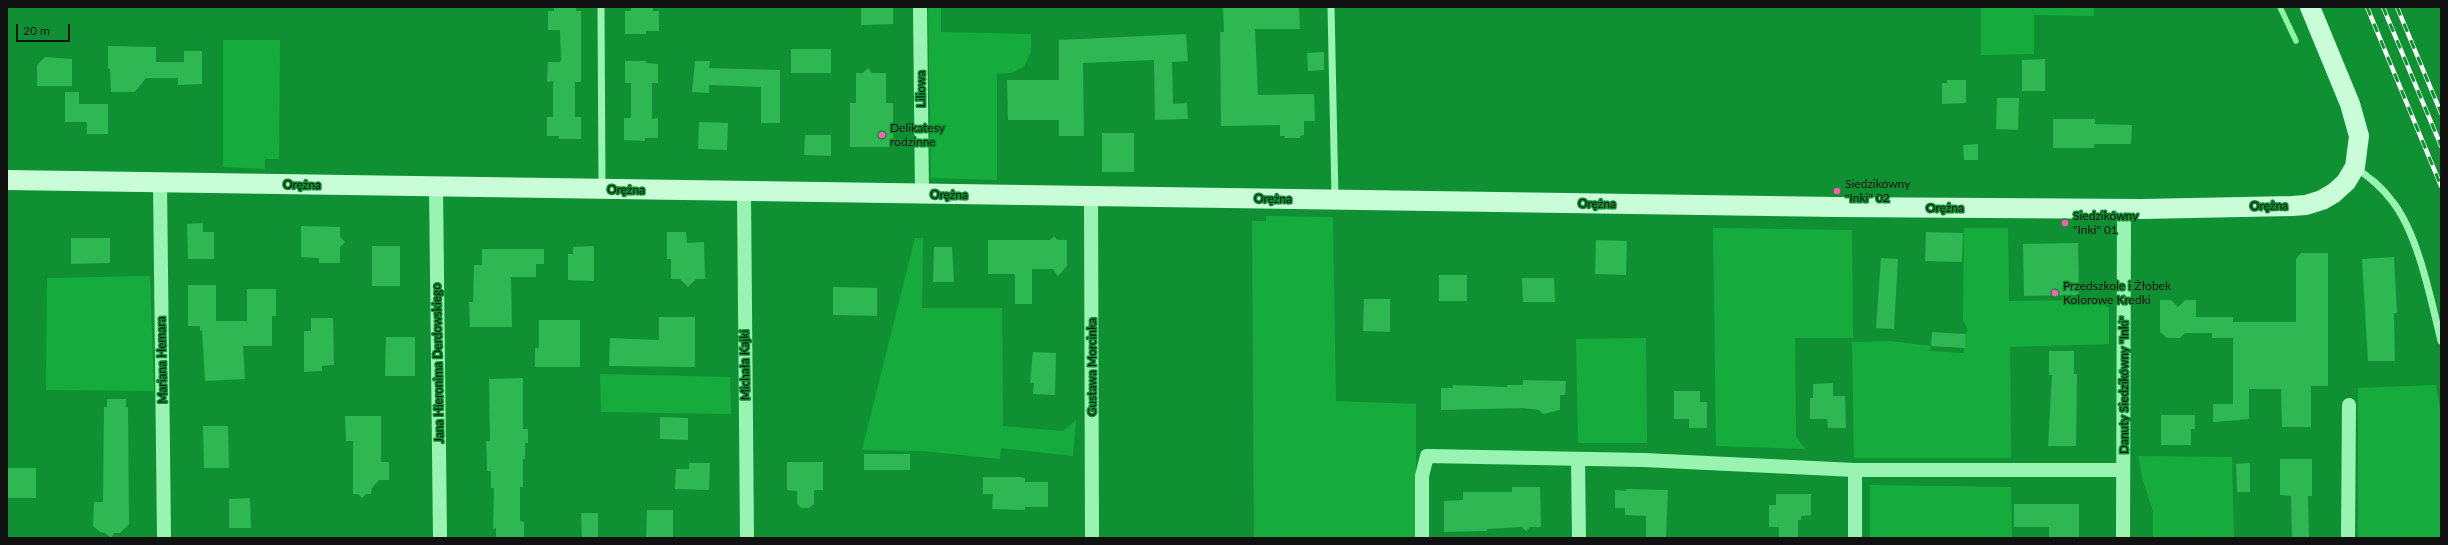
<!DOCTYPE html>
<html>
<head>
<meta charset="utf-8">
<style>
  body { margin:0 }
  #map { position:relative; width:2448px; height:545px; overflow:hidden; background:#0f9133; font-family:Lato,sans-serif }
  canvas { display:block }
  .frame { position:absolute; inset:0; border:8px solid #111; pointer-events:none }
  .scale { position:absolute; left:16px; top:24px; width:54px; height:18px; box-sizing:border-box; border:2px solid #111; border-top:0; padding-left:5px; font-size:12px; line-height:14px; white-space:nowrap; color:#111; -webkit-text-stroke:3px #0f9133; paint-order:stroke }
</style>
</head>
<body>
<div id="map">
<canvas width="2448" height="545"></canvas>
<div class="frame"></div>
<div class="scale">20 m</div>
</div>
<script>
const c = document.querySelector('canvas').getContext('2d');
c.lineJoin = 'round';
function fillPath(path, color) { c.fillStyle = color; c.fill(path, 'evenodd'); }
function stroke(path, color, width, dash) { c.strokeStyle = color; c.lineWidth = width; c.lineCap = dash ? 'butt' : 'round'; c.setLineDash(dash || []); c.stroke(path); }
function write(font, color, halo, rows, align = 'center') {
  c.font = font + ' Lato,sans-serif'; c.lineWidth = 3; c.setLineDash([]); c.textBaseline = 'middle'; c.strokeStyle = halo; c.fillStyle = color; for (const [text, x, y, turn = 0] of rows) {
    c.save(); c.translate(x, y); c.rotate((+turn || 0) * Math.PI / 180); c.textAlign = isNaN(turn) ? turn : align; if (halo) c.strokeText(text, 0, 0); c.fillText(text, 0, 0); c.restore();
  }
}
fillPath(new Path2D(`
  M928 7H941V32L1031 34V51L1024 67 1011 73 997 74V180L931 178Z
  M1981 7H2094V16L2034 15V54L1981 55Z
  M223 40H280L279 159H265V169L223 167Z
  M1266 216 1333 217 1336 401 1416 404V538H1254L1252 221H1266Z
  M1713 228 1852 230 1853 338H1795L1796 436 1805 449 1716 446Z
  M1964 228H2008L2009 301 2101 300V303L2109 308V344L2010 347 2011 458H1854L1852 342 1890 341 1931 346 1930 351 1964 353 1965 334 1968 331 1963 320Z
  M915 238H923L922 308H1002L1003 426 1063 431 1076 420 1073 456 1001 448 1000 459 923 451 862 450Z
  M150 276 154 391 46 390 47 278Z
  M1646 338 1647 443H1578L1576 339Z
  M600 374 730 377 731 414 601 412Z
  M2436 385 2441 413V538H2358V388Z
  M2138 456 2232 457 2234 538H2153V511L2143 481Z
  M1870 485 2011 487 2012 538H1870Z`), '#16ac3d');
stroke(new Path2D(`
  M2280 7 2296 41`), '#8bf7a6', 5.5);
fillPath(new Path2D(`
  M554 7H576V11H581V82H575V117H581V139H559V136H547V117H553V81L547 82 548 62H560L561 59 560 30H548V11H554Z
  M631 7H653V11H659V31H646V34H625V11H631Z
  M861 7H893V24L861 25Z
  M1223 7H1299L1300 29H1255L1258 95 1314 94 1315 121H1304V135L1300 136V138H1285V136H1280V125L1221 126 1220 32H1224Z
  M1186 34 1188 61 1172 62 1173 104 1187 103 1188 119 1155 120 1154 60 1083 63 1084 136H1059V120H1008L1007 80H1059V40Z
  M108 46 156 47V62H184V51H202V84L178 85V78H146L135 92H111L110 69H108Z
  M791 49H831V73H791Z
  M1324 52V70L1308 71 1307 53Z
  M45 57 72 59V86H37V65Z
  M2045 59V91H2022V60Z
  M625 61H646V63L658 64V83H652V119L658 118V138H645V141L624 140V118H631V83H625Z
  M695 61H710L709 68 780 70V123H761V87L709 85V93L692 92Z
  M868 68 872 73H886V103H893V147H850V103H856V73H863Z
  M1947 80H1966V103L1942 104V83H1947Z
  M65 92H79V104H108V134H87V122H65Z
  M1997 98H2019L2018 130 1996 129Z
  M2053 119H2095V124L2132 125 2131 144H2094V148H2053Z
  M699 122 728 123 727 150 698 149Z
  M1102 133H1134V172H1102Z
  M805 135H831V156L804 155Z
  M1978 144V160H1964L1963 145Z
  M203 223V232H214V259H188L187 224Z
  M301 226 340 227V237L345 242 340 247V263H319V258L301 257Z
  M667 232H686L687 243 704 242 705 279H696L688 287 680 279H671V259H667Z
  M1926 232 1963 233 1962 262 1925 261Z
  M1054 236 1057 240H1067V266L1058 276 1053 269H1032V304H1015V274H988V240H1050Z
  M71 238H110V263L71 264Z
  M1596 240 1627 241 1626 275 1595 274Z
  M2078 243 2079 295 2024 296 2023 244Z
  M372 246H400V286H372Z
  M594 246V281L568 280V254H573V247Z
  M934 247H952L954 282H933Z
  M482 249H544V264H536V277H511L512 327H470L469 302H473L474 265H482Z
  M2301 253H2328V386H2311V427H2282L2281 389H2249V419L2213 422V404H2233V338H2212V333H2185L2180 338H2167L2160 332V300H2171L2178 307 2185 300H2196V317H2233V322H2296V259Z
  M2394 257 2397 313H2394L2395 361H2368L2362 259Z
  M1881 258 1898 259 1894 329 1876 328Z
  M1439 275H1467V301H1439Z
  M1522 278H1554L1555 302H1523Z
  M188 285H216V321H247V289H276V316H272V346H243L245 379 205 381 202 330 200 331V326H188Z
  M833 287 877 288V316L833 315Z
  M1364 299H1390V332L1363 331Z
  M659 317H695V367L609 366 610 338 659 340Z
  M311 318H333L334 365 322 366V371L304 372V331H311Z
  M539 320H580V367H535V348H539Z
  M1932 332 1965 334V348L1931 346Z
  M386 337H415V376H385Z
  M2049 351H2074V374H2077L2076 446H2048L2052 375H2049Z
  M1033 352 1056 353 1055 395 1033 394 1034 383H1030Z
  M523 378V429H528V443H525V459H523V487H520V521L524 522V538H496V528L493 529 494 488H491V471H487V459L486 441H490L489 379Z
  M1523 380 1566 381 1565 395H1560V410L1543 414 1539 410 1523 408 1441 410V388H1453V385L1507 387V385H1523Z
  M1833 383V396H1845L1846 428H1828L1827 419H1810V398H1813V384Z
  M1674 391H1700V402H1707V428H1689V419H1674Z
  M107 399H126V408L128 407 129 524 120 533H114L111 538 105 533 100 532 93 526 94 502H103L104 407H107Z
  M2161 415H2195V429H2191V445H2161Z
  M345 416H381V462H389V480H379L372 488 371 494H366L362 498 358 494H353V441H346Z
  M660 417 688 418V440L660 439Z
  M203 426H228L229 468H204Z
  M864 454H910V470H864Z
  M2280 459H2312V496H2308L2309 538H2292L2291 496 2280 495Z
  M787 462H823V490H814V504L809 508H801L797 504V491L787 490Z
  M689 463H710L709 490 675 489 676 469H689Z
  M2250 463V492H2237L2236 464Z
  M7 468H36V498H7Z
  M983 477H1019L1025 478V482H1048V507H1025V510L992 509 993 494H983Z
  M1512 487H1540L1541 527H1530L1526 531 1522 527 1487 529V531L1444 532V501L1463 500V492H1512Z
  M1626 489 1668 490 1666 538H1646V516L1625 515V508H1615V490L1626 491Z
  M1776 494H1811V515L1801 516V520H1798V538H1779V527H1769V505H1776Z
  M250 498 251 528H229V499Z
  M2014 504H2079V538H2049V527H2014Z
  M647 510H673V538H646Z
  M581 513H598V538H582Z`), '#2eb753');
stroke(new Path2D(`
  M601 7 602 187
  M1331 7 1335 198
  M2356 168C2370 178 2382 187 2392 201 2418 233 2431 300 2441 341`), '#9af4b1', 7);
stroke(new Path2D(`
  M920 7 922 195
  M160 182 164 538
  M436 187 440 538
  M744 192 747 538
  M1091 196 1092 538
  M1578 459 1579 538
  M1855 470V538
  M1422 538V476L1427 456 1644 460 1855 470H2123
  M2123 538 2124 209
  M2348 538 2349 405`), '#9af4b1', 14);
stroke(new Path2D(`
  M7 180 1836 207 2142 209 2292 206 2306 205 2322 200 2334 193 2346 182 2355 167 2359 136 2350 104 2310 7`), '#c9fdd8', 20);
const rail = new Path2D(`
  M2367 7 2441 186
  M2383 7 2441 146
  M2397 7 2441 113`);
stroke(rail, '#fff', 4.5);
stroke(rail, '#0f9133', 3, [9]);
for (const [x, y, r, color] of [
  [882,135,4,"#ff5cba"],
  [1837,191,4,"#ff5cba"],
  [2065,223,4,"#ff5cba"],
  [2055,293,4,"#ff5cba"]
]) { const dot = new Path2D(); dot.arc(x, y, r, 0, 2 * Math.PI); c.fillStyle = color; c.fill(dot); stroke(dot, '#0f9133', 1.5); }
write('12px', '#111', '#0f9133', [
  ["Liliowa",921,89,-90],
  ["Orężna",302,185,1],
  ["Orężna",626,190,1],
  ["Orężna",949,195,1],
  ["Orężna",1273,199,1],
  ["Orężna",1597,204,1],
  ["Orężna",2269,206,-1],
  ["Orężna",1945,208],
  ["Mariana Hemara",162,360,-91],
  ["Jana Hieronima Derdowskiego",438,363,-91],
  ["Michała Kajki",745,365,-91],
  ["Gustawa Morcinka",1092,367,-90],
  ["Danuty Siedzikówny \"Inki\"",2124,385,-90]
]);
write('12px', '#111', '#0f9133', [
  ["Delikatesy",890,128],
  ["rodzinne",890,142],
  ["Siedzikówny",1845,184],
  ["\"Inki\" 02",1845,198],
  ["Siedzikówny",2073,216],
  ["\"Inki\" 01",2073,230],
  ["Przedszkole i Żłobek",2063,286],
  ["Kolorowe Kredki",2063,300]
], 'left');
</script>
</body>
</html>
